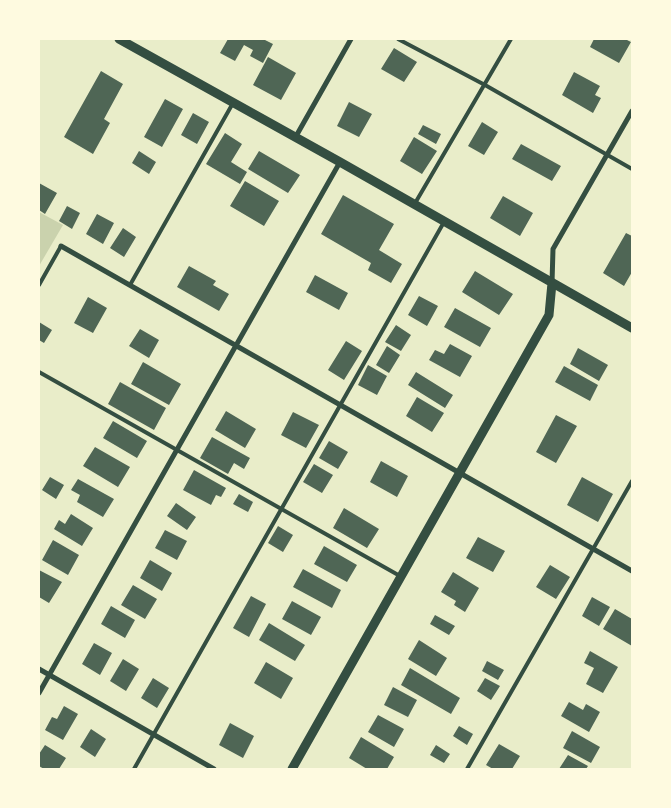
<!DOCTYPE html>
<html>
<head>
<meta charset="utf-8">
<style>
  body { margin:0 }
  #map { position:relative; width:671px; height:808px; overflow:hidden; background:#e9edc9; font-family:"PT Sans",sans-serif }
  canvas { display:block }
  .frame { position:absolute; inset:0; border:40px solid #fefae0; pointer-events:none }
</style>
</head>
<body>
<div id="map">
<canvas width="671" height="808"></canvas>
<div class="frame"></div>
</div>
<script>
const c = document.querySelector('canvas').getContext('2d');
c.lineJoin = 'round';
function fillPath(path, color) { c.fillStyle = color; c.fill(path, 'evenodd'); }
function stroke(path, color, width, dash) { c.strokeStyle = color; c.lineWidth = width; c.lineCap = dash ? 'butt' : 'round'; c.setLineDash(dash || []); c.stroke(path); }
fillPath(new Path2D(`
  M39 212 63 225 39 266Z`), '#cad2ad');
fillPath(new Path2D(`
  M228 39H263L273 44 263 63 250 56 253 50 244 45 235 61 220 53Z
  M594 39H625L631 42 619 63 590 47Z
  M394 48 417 62 404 82 381 69Z
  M268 57 296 73 281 100 253 85Z
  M101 71 123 84 104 119 110 123 93 154 64 137Z
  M574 72 600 86 595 95 601 98 593 113 562 95Z
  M165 99 183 109 162 147 144 137Z
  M349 102 372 114 359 137 337 126Z
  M193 113 209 122 197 144 181 135Z
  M482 122 498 132 484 155 468 146Z
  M423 125 441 134 436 144 418 134Z
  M225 133 242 144 231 162 247 172 240 184 206 164Z
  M414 137 437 151 422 174 400 161Z
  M521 144 561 166 552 181 512 159Z
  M139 151 156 162 149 174 132 163Z
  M259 151 300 175 288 193 248 169Z
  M245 181 279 201 264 226 230 206Z
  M39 183 57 193 45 214 39 210Z
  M343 195 394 224 379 250 402 264 391 283 368 270 371 263 321 234Z
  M503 196 533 213 520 236 490 218Z
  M67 206 80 213 72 229 59 221Z
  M97 214 114 223 103 244 86 234Z
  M123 228 136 237 124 257 110 248Z
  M626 233 632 236V272L624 286 603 273Z
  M189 266 216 281 213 285 229 294 219 311 177 287Z
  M475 271 513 294 499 315 462 292Z
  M315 275 348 293 339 310 306 292Z
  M419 296 438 306 427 326 408 315Z
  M88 297 107 308 93 333 74 323Z
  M455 308 491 328 480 347 444 327Z
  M39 322 52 330 44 343 39 340Z
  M396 325 411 335 401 351 385 342Z
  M140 329 159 340 149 358 129 346Z
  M346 341 362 351 344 380 328 370Z
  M450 344 472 356 460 377 429 360 435 350 444 354Z
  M387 346 400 355 389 373 376 365Z
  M578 348 608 365 599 381 570 364Z
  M143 362 181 384 169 405 131 384Z
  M368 365 387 376 377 395 358 385Z
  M564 366 598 385 590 401 555 382Z
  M416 372 453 395 445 408 408 385Z
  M120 382 166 408 154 430 108 404Z
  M417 397 444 413 432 432 406 416Z
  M226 411 256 429 245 448 215 430Z
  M293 412 319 425 306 448 281 435Z
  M556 415 577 426 556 463 536 452Z
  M113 421 147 441 137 458 103 438Z
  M212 437 250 458 244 469 234 463 228 474 200 458Z
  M329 441 348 452 338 469 319 458Z
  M95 447 130 467 118 487 83 466Z
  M381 461 408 476 397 497 370 482Z
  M314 464 333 475 322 493 303 482Z
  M194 470 226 488 221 497 216 495 211 505 183 490Z
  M50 477 64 485 56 499 42 490Z
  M582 477 613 494 598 522 567 505Z
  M78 479 114 499 103 517 77 502 80 495 71 490Z
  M239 494 253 502 248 512 233 504Z
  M176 503 196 517 187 530 167 516Z
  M344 508 379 529 367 548 333 528Z
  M71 514 93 528 82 546 54 529 59 520 65 524Z
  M278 526 293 535 283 552 268 543Z
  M165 530 187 541 177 560 155 548Z
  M478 537 505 551 493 572 466 558Z
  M53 540 79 555 68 575 42 560Z
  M324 546 357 565 347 582 314 564Z
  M150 560 172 573 162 591 140 578Z
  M550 565 570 577 556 599 536 587Z
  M303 569 341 590 332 608 293 587Z
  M39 570 62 582 49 603 39 597Z
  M453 572 479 588 465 612 454 605 456 601 441 592Z
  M133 585 157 599 145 619 121 605Z
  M251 596 266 604 249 637 233 628Z
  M592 597 610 607 599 626 582 616Z
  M292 601 321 617 311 635 282 619Z
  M111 606 135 620 125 638 101 624Z
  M615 609 632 619V646L603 629Z
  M435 615 455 626 449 635 430 624Z
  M269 623 305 645 295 661 259 640Z
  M419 640 447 658 436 676 408 659Z
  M94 643 112 653 100 675 82 664Z
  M590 651 618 667 603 693 586 684 594 668 584 663Z
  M123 659 139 669 126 691 110 681Z
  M487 661 504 670 498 680 482 671Z
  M266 662 293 678 281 699 254 683Z
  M410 668 460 698 451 714 401 685Z
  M153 678 169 688 157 708 141 698Z
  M485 678 500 686 491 700 477 691Z
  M393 687 417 700 408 717 384 705Z
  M569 702 583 710 586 704 600 712 589 732 561 716Z
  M64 706 78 714 63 740 45 730 52 717 57 719Z
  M378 715 404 729 394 747 368 732Z
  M230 723 254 736 243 758 219 745Z
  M459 726 473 734 467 745 453 736Z
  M91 729 106 739 95 757 80 747Z
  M572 731 600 747 591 763 563 748Z
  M361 737 394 757 387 769H367L349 758Z
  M499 744 520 756 512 769H493L486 765Z
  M45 745 66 758 59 769H44L39 766V754Z
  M436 745 450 754 444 763 430 755Z
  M568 755 588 766 586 769H559Z`), '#4f6655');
stroke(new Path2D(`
  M398 39 485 85 632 169
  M414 205 511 39
  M39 285 61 246
  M130 285 233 103
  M39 372 400 576
  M134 769 444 222
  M467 769 632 481`), '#344e41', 4);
stroke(new Path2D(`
  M295 138 351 39
  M61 246 632 571
  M552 283 553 249 632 111
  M39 669 214 769
  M39 693 340 162`), '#344e41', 5);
stroke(new Path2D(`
  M119 39 340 162 632 328
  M292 769 549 315 552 283`), '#344e41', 9);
</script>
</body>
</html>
